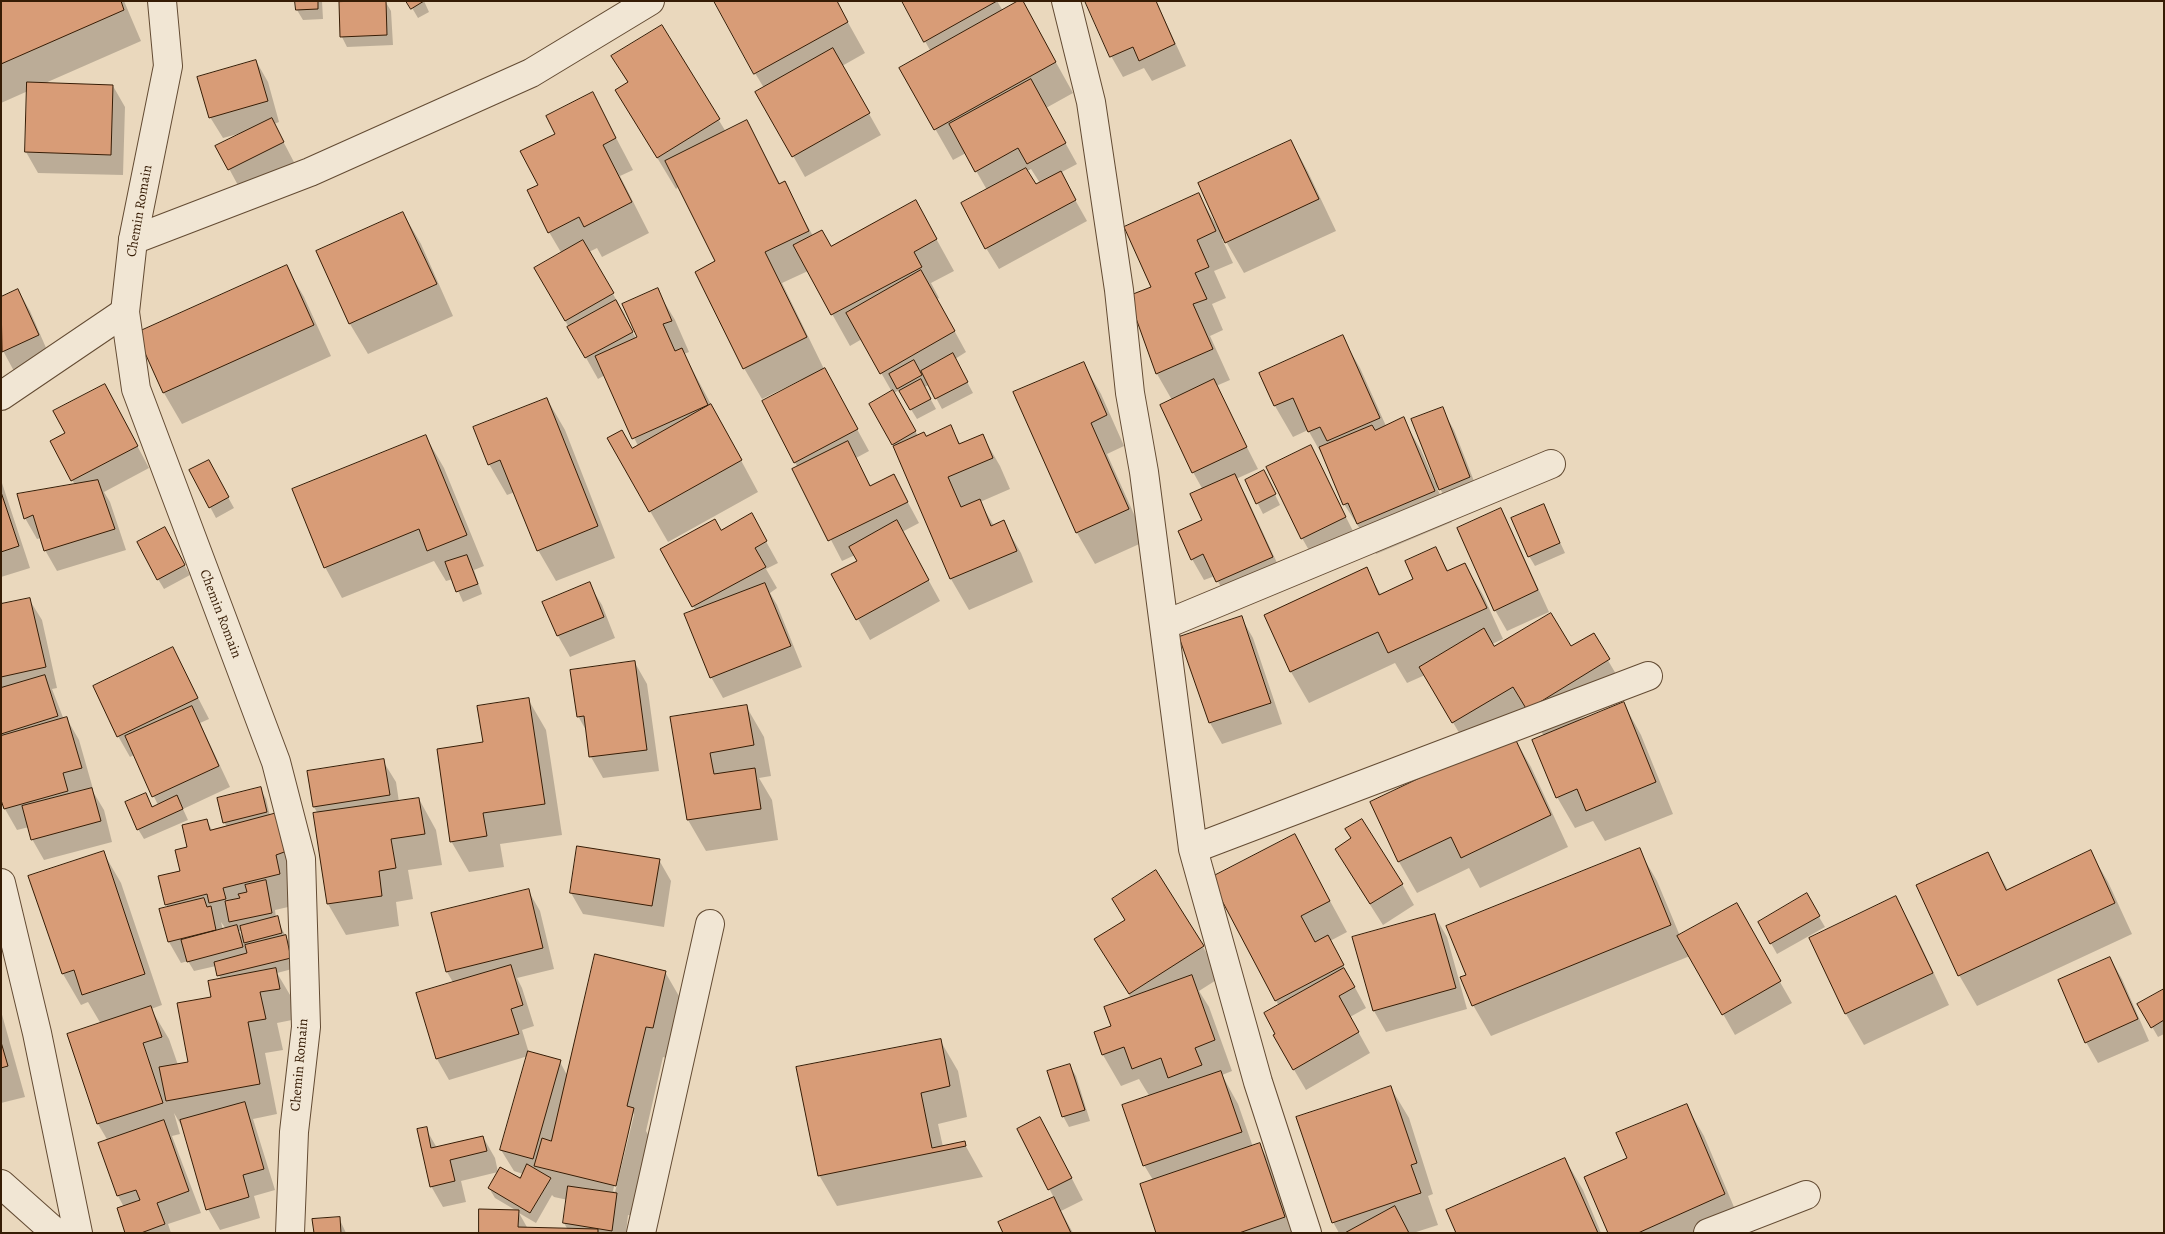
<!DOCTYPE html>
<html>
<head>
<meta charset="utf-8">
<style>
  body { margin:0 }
  #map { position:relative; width:2165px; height:1234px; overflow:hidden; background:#ead8bd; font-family:Alegreya,serif }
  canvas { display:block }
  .frame { position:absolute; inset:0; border:2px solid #361c05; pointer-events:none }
</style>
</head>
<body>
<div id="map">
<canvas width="2165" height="1234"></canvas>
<div class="frame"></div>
</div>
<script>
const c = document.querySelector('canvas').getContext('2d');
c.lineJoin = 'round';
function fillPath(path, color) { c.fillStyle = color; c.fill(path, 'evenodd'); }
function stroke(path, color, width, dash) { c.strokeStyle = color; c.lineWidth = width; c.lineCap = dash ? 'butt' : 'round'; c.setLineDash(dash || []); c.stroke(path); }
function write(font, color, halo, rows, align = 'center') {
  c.font = font + ' Alegreya,serif'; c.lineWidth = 4.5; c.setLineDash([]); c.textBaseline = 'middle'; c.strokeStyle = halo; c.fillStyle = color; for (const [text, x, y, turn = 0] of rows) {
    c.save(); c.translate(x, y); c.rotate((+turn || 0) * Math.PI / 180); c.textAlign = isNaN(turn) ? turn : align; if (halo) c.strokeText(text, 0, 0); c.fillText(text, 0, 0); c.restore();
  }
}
fillPath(new Path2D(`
  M1 1H124L141 41 43 84 113 86 125 107 123 175 38 173 26 152 28 91 1 103Z
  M296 1H322L323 19 303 20 297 10Z
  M385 1 391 11 393 45 347 47 342 37Z
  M408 1H424L429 12 418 18Z
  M836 1 865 53 842 66 881 135 805 177 757 92 764 88 755 73Z
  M903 1H997L1003 11 1039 32 1073 93 1046 108 1077 164 1060 173 1087 221 999 269 986 248 987 190 966 153 953 160 901 69 931 52ZM1031 169 1040 183 1035 186 1027 171Z
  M1156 1 1186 66 1152 81 1144 68 1123 77 1111 56Z
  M662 27 726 132 747 121 780 184 784 183 813 236 831 247 933 233 954 271 931 283 939 298 937 299 966 352 955 359 973 393 942 409 929 385 924 387 936 409 917 419 899 390 894 393 918 436 926 437 950 427 961 445 982 435 1000 466 1010 489 980 502 994 526 1003 522 1021 553 1033 582 969 610 951 579 894 445 871 404 892 392 862 339 850 346 808 271 782 283 824 369 869 451 856 458 871 487 905 497 919 523 902 532 940 601 870 640 833 575 858 561 855 555 842 561 794 469 798 468 763 402 802 382 801 380 762 399 744 368 717 262 679 186 676 189 635 121 628 83 613 57Z
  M256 61 268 82 279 122 274 124 295 164 241 191 217 146 242 133 223 138 210 117Z
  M593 94 633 170 620 176 649 233 602 257 597 248 589 252 625 315 623 316 636 338 639 337 657 290 675 320 689 352 684 354 758 492 668 542 650 511 632 450 638 446 605 375 598 379 536 269 562 254 549 232 539 186 557 135Z
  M1291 141 1308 172 1336 231 1244 273 1224 238 1222 239 1233 263 1214 271 1226 298 1212 304 1223 330 1210 336 1230 380 1216 386 1258 469 1236 479 1246 496 1284 578 1230 603 1215 576 1204 580 1192 559 1203 521V490L1193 472 1172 400 1157 374 1130 297 1153 288 1198 194 1217 226H1219Z
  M403 213 421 244 453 316 368 354 350 324 318 252Z
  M286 266 304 297 331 356 182 424 164 393 137 334Z
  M18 290 30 311 50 357 15 373 1 347V298Z
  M1342 337 1360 368 1386 426 1403 419 1421 450 1435 482 1437 481 1442 409 1454 430 1481 499 1452 510 1439 487 1437 488 1452 522 1376 554 1344 504 1325 460 1308 430 1293 437 1275 406 1260 373Z
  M1083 363 1101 394 1124 446 1107 454 1146 541 1095 564 1077 533 1015 393Z
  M547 399 565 430 615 558 556 581 538 550 515 492 507 495 489 464Z
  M116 406 149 468 104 492 110 502 126 550 57 571 45 550 41 538 37 539 25 518 75 485 52 442Z
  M426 437 444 468 484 566 474 570 482 594 463 602 453 579 446 581 434 561 342 598 325 567Z
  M1310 446 1357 539 1314 559 1302 538Z
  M191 471 214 472 234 508 216 518Z
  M1 480 30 568 1 577Z
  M1246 480 1269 482 1280 505 1263 514Z
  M1543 505 1565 553 1535 566 1529 556Z
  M1500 510 1512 531 1549 612 1507 631 1495 610Z
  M721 532 763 536 778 563 766 569 777 588 770 593 777 605 802 667 723 698 711 677 696 611 662 549Z
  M170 539 190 575 164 589 158 579Z
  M1435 548 1449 572 1465 564 1483 595 1503 639 1492 644 1494 647 1571 648 1593 635 1626 691 1577 721 1624 704 1641 735 1673 814 1605 841 1593 821 1575 828 1557 797 1544 736 1532 717 1471 753 1425 675 1407 683 1395 663 1309 703 1291 672 1265 615 1366 569 1381 595 1414 580Z
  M589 584 602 605 615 638 570 657 558 636Z
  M29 599 42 620 57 688 52 689 64 720 67 719 79 740 93 789 92 790 104 810 112 842 44 860 32 839 29 827 17 830 5 809 1 795V605Z
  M1241 617 1253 638 1282 724 1222 744 1210 723 1180 637Z
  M173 649 209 719 200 723 230 787 183 809 188 820 144 839 138 829 145 794 153 808 158 805 134 755 130 757 118 736Z
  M635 663 647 684 659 771 603 778 591 757 587 732 578 716Z
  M528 699 546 730 562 835 500 844 504 867 469 872 451 841 485 743Z
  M746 706 764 737 771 776 759 778 772 800 778 840 706 851 688 820 671 718Z
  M1513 736 1531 767 1568 847 1480 888 1469 868 1417 893 1399 862 1371 803Z
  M383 761 396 782 399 802 419 799 436 830 442 865 408 870 413 899 396 902 399 926 346 935 328 904 318 814 314 807 309 772Z
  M260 788 266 799 270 816 294 845 297 905 275 910 276 918 291 946 296 968 277 973 293 1000 297 1019 277 1023 283 1050 265 1053 277 1114 253 1119 275 1190 254 1196 260 1218 220 1230 208 1209 185 1132 174 1113 180 1134 172 1136 201 1213 168 1224 171 1233H126L124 1207 118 1196 100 1144 108 1141 98 1124 68 1035 101 1024 88 1002 81 1005 63 974 30 877 103 852 121 883 162 1005 151 1009 169 1039 178 1065 190 1063 221 980 216 966 194 971 188 961 181 963 169 942 168 908 166 904 181 871 189 848 207 821 212 830 227 827 224 822ZM221 922 226 929 223 930ZM239 931H242L244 939Z
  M1294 835 1347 932 1330 941 1366 1008 1350 1017 1370 1053 1306 1090 1274 1036 1277 1034 1279 1006 1211 879Z
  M1352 838 1402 884 1414 905 1383 925 1348 870Z
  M1639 850 1657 881 1680 936 1736 905 1792 1003 1735 1035 1690 956 1491 1036 1473 1005 1467 975Z
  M2090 851 2108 882 2132 934 1977 1006 1959 975 1988 854 2008 890Z
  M659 860 671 881 664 927 583 914 571 893Z
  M528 890 540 911 554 969 517 978 522 988 534 1026 522 1030 529 1053 560 1062 567 1075 665 972 683 1003 670 1059 663 1057 646 1131 651 1140 633 1216 628 1215 626 1233H480L517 1211 495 1198 489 1188 520 1179 523 1174 514 1171 501 1150 528 1056 449 1080 437 1059 454 984 447 972ZM632 1109 634 1115 615 1192 613 1191ZM552 1195 554 1197 568 1200 564 1223 568 1230 528 1229 519 1213 536 1223Z
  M1806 895 1825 927 1777 954 1759 922Z
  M1896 898 1913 929 1949 1005 1864 1045 1846 1014 1810 938Z
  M1435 916 1447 937 1467 1009 1386 1032 1374 1011Z
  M1203 947 1221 977 1199 991 1209 1007 1232 1071 1222 1075 1238 1104 1253 1147 1259 1144 1277 1175 1296 1233H1158L1153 1180 1144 1165 1150 1097 1139 1079 1121 1086 1103 1055 1095 1033 1112 1027 1131 998 1114 970Z
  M2110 958 2122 979 2149 1041 2098 1063 2086 1042Z
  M2164 990V1034L2158 1037 2139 1004Z
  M1 1011 25 1097 1 1103Z
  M940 1040 958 1071 967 1117 938 1124 943 1147 964 1143 983 1177 837 1206 819 1175Z
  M1070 1066 1076 1076 1090 1121 1069 1127 1063 1116Z
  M1391 1088 1409 1118 1433 1194 1428 1196 1438 1225 1413 1233H1339L1333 1222Z
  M1686 1105 1704 1136 1742 1226 1725 1233H1609L1628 1159Z
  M426 1129 437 1148 483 1137 495 1158 498 1172 461 1181 466 1202 443 1207 431 1186Z
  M1019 1129 1052 1140 1083 1200 1061 1211 1073 1233H1005L1054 1198Z
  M1565 1159 1583 1190 1601 1233H1457Z
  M339 1218 346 1233H315Z`), '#0003');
const building = new Path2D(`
  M1 1H121L124 10 1 64Z
  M295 1H318V9L296 10Z
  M386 1 387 35 340 37 339 2Z
  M406 1H424L411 9Z
  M714 1H837L848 22 754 74Z
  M902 1H997L924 42Z
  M1018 1H1023L1056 62 934 130 899 68Z
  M1085 1H1156L1175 44 1139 61 1133 47 1110 57Z
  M662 25 720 119 657 158 615 90 628 82 611 56Z
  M833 48 870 113 792 157 755 92Z
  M256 60 268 101 209 118 197 77Z
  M1031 79 1066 143 1027 164 1018 148 975 172 949 124Z
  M27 82 113 85 111 155 25 152Z
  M593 92 616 138 603 145 632 202 584 227 579 217 548 233 527 190 538 185 520 151 555 134 546 116Z
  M272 118 284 142 228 170 215 146Z
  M747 120 779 184 785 181 809 231 765 252 807 337 743 369 695 272 715 261 665 161Z
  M1291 140 1319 199 1225 243 1198 183Z
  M1026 168 1036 184 1061 171 1076 200 985 249 961 203Z
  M1199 193 1216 231 1197 240 1209 267 1195 273 1207 299 1193 304 1213 349 1156 374 1128 296 1151 287 1124 227Z
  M916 200 937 239 914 252 922 267 831 315 793 245 822 230 831 246Z
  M403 212 437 284 349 324 316 251Z
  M583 240 614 293 565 321 534 268Z
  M287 265 314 325 163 393 136 333Z
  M921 270 955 331 880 374 846 313Z
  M658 288 672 321 663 324 675 351 682 348 708 405 632 439 595 356 637 337 622 304Z
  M18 289 39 335 2 352 1 297Z
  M616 300 633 332 585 358 567 327Z
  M1343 335 1380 418 1327 441 1320 427 1308 432 1293 398 1274 406 1259 373Z
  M953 353 968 382 935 399 921 371Z
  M914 360 922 375 897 389 889 374Z
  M1084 362 1107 415 1091 423 1129 509 1076 533 1013 392Z
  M825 368 858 429 794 463 762 401Z
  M921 379 931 399 910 410 899 391Z
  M1214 379 1247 447 1192 473 1160 405Z
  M105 384 138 446 71 481 50 441 65 433 53 411Z
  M893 390 916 431 892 445 869 404Z
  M547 398 598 526 537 551 500 460 488 465 473 427Z
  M711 404 742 460 649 512 607 438 622 430 632 448Z
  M1443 407 1470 477 1439 490 1411 419Z
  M1404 417 1435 491 1357 524 1348 503 1343 505 1319 447 1372 425 1375 430Z
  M951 425 959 444 983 434 993 458 948 477 961 507 980 499 991 526 1004 520 1017 551 950 579 893 446 924 432 926 436Z
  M426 435 467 535 427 551 419 529 324 568 292 489Z
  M848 441 870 486 894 474 908 502 828 541 792 469Z
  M1311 445 1346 517 1301 539 1266 467Z
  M209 460 229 497 209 508 189 470Z
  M1264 470 1276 494 1256 504 1245 480Z
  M1235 474 1273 557 1216 582 1203 554 1191 560 1178 531 1202 520 1190 494Z
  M98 480 115 529 44 551 33 515 24 519 17 494Z
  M1 492 19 546 1 552Z
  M1544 504 1560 543 1528 557 1511 518Z
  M1501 508 1538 590 1494 611 1457 528Z
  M752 513 767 541 755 548 766 567 692 607 660 549 715 519 721 530Z
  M897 520 929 580 856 620 831 574 857 561 849 547Z
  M165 527 185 565 157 580 137 542Z
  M1436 547 1447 571 1465 563 1487 608 1388 653 1378 632 1290 672 1264 615 1367 567 1379 595 1413 579 1405 561Z
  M467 555 478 584 456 592 445 562Z
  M590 582 604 617 557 636 542 602Z
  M765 583 791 646 710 678 684 614Z
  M30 598 46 667 1 677V604Z
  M1551 613 1571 646 1594 633 1610 659 1527 710 1513 687 1452 723 1419 667 1484 628 1494 646Z
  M1242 616 1271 703 1209 723 1179 637Z
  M173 647 198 698 117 737 93 686Z
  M635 661 647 750 589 757 584 716 577 717 570 670Z
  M45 675 58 716 1 734V688Z
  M529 698 545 804 483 813 487 836 450 842 437 749 483 742 477 706Z
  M1624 702 1656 782 1586 811 1577 789 1556 798 1532 740Z
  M747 705 754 745 710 753 714 774 755 768 761 809 687 820 670 717Z
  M192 706 219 766 152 797 125 736Z
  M67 717 82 768 63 773 68 791 4 809 1 800V736Z
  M1513 734 1551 815 1461 858 1451 837 1398 862 1370 802Z
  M384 759 390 795 313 807 307 771Z
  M261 787 267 812 223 823 217 798Z
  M92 788 101 821 31 840 22 806Z
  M146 793 152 807 177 795 183 809 137 830 125 802Z
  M419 798 425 834 391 839 396 868 379 871 382 896 327 904 313 813Z
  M277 813 287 851 276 855 280 874 223 888 226 899 209 903 207 894 165 905 158 876 180 871 175 850 187 847 182 825 207 819 210 830Z
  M1362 819 1403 884 1370 904 1335 849 1351 838 1345 829Z
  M1295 834 1330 901 1301 916 1315 942 1328 935 1344 965 1275 1001 1210 878Z
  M577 846 660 859 652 906 570 893Z
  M1640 848 1671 925 1472 1006 1460 977 1466 975 1446 926Z
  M2091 850 2115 903 1958 976 1916 885 1988 852 2006 890Z
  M104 851 145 974 82 995 74 970 62 974 28 876Z
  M1156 870 1204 946 1129 994 1094 939 1125 920 1112 899Z
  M266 880 272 913 229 922 225 901 240 898 238 894 247 892 245 885Z
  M529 889 543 948 446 972 431 913Z
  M1807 893 1820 916 1770 944 1758 922Z
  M1896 896 1933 973 1845 1014 1809 938Z
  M204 898 207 907 211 906 216 930 168 942 159 909Z
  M1737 903 1781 981 1722 1015 1677 936Z
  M1435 914 1456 988 1373 1011 1352 937Z
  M278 916 282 933 244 943 240 926Z
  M237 925 243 947 187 962 181 940Z
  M286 935 291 958 217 976 214 962 247 953 245 945Z
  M595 954 666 971 653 1028 646 1027 627 1106 634 1108 616 1186 534 1166 542 1138 551 1141Z
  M2110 957 2138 1019 2085 1043 2058 980Z
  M511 965 523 1005 511 1009 519 1034 436 1059 416 993Z
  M276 968 280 989 260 992 266 1019 248 1022 260 1084 166 1101 159 1067 188 1062 177 1003 211 997 208 981Z
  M1344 968 1355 987 1339 996 1359 1032 1293 1070 1273 1035 1275 1034 1264 1013Z
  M1192 975 1215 1040 1195 1048 1202 1065 1168 1078 1161 1058 1132 1069 1124 1047 1102 1055 1094 1032 1111 1026 1104 1007Z
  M2164 989V1020L2151 1028 2137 1004Z
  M151 1006 162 1037 143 1043 163 1103 97 1124 67 1034Z
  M941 1039 950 1086 921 1093 932 1148 965 1141 966 1146 818 1176 796 1067Z
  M1 1042 8 1066 1 1068Z
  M528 1051 561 1060 533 1159 500 1150Z
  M1070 1064 1085 1110 1062 1117 1047 1071Z
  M1221 1071 1242 1132 1143 1166 1122 1105Z
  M1391 1086 1417 1163 1411 1165 1421 1193 1332 1223 1296 1117Z
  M245 1102 264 1169 243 1175 249 1197 206 1210 180 1120Z
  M1687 1104 1725 1194 1638 1233H1608L1584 1177 1627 1158 1616 1133Z
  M1040 1117 1072 1178 1048 1190 1017 1129Z
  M164 1120 189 1191 157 1203 165 1224 141 1233H125L117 1208 140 1200 136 1190 117 1196 98 1143Z
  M427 1127 431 1148 483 1136 487 1151 450 1160 455 1181 430 1187 417 1129Z
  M1260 1143 1285 1217 1239 1233H1156L1140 1184Z
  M1565 1158 1598 1233H1456L1446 1210Z
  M527 1164 551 1178 530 1213 488 1188 500 1167 520 1178Z
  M568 1186 617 1193 612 1231 563 1223Z
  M1054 1197 1071 1233H1003L998 1222Z
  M1395 1206 1409 1233H1345Z
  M479 1209 519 1210 518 1227 598 1229V1233H479Z
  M340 1217 341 1233H314L312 1219Z`);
fillPath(building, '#d89c77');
stroke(building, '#361c05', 1);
const minor = new Path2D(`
  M1066 1 1091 102 1119 290 1130 393 1144 472 1193 849 1258 1082 1307 1233
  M133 240 310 172 531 73 650 1
  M1 396 125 312
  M1164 625 1551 464
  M1193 849 1648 676
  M1 883 37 1033 78 1233
  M1 1184 56 1233
  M641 1233 710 924
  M1708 1233 1806 1195`);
const tertiary = new Path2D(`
  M162 1 168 66 133 240 125 312 136 389 276 762 301 859 306 1027 294 1132 290 1233`);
stroke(minor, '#634b33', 30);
stroke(tertiary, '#634b33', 30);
stroke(minor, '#f1e6d4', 28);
stroke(tertiary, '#f1e6d4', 28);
write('14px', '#361c05', '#f1e6d4', [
  ["Chemin Romain",140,211,-80],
  ["Chemin Romain",220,614,69],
  ["Chemin Romain",300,1065,-85]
]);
</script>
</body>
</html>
